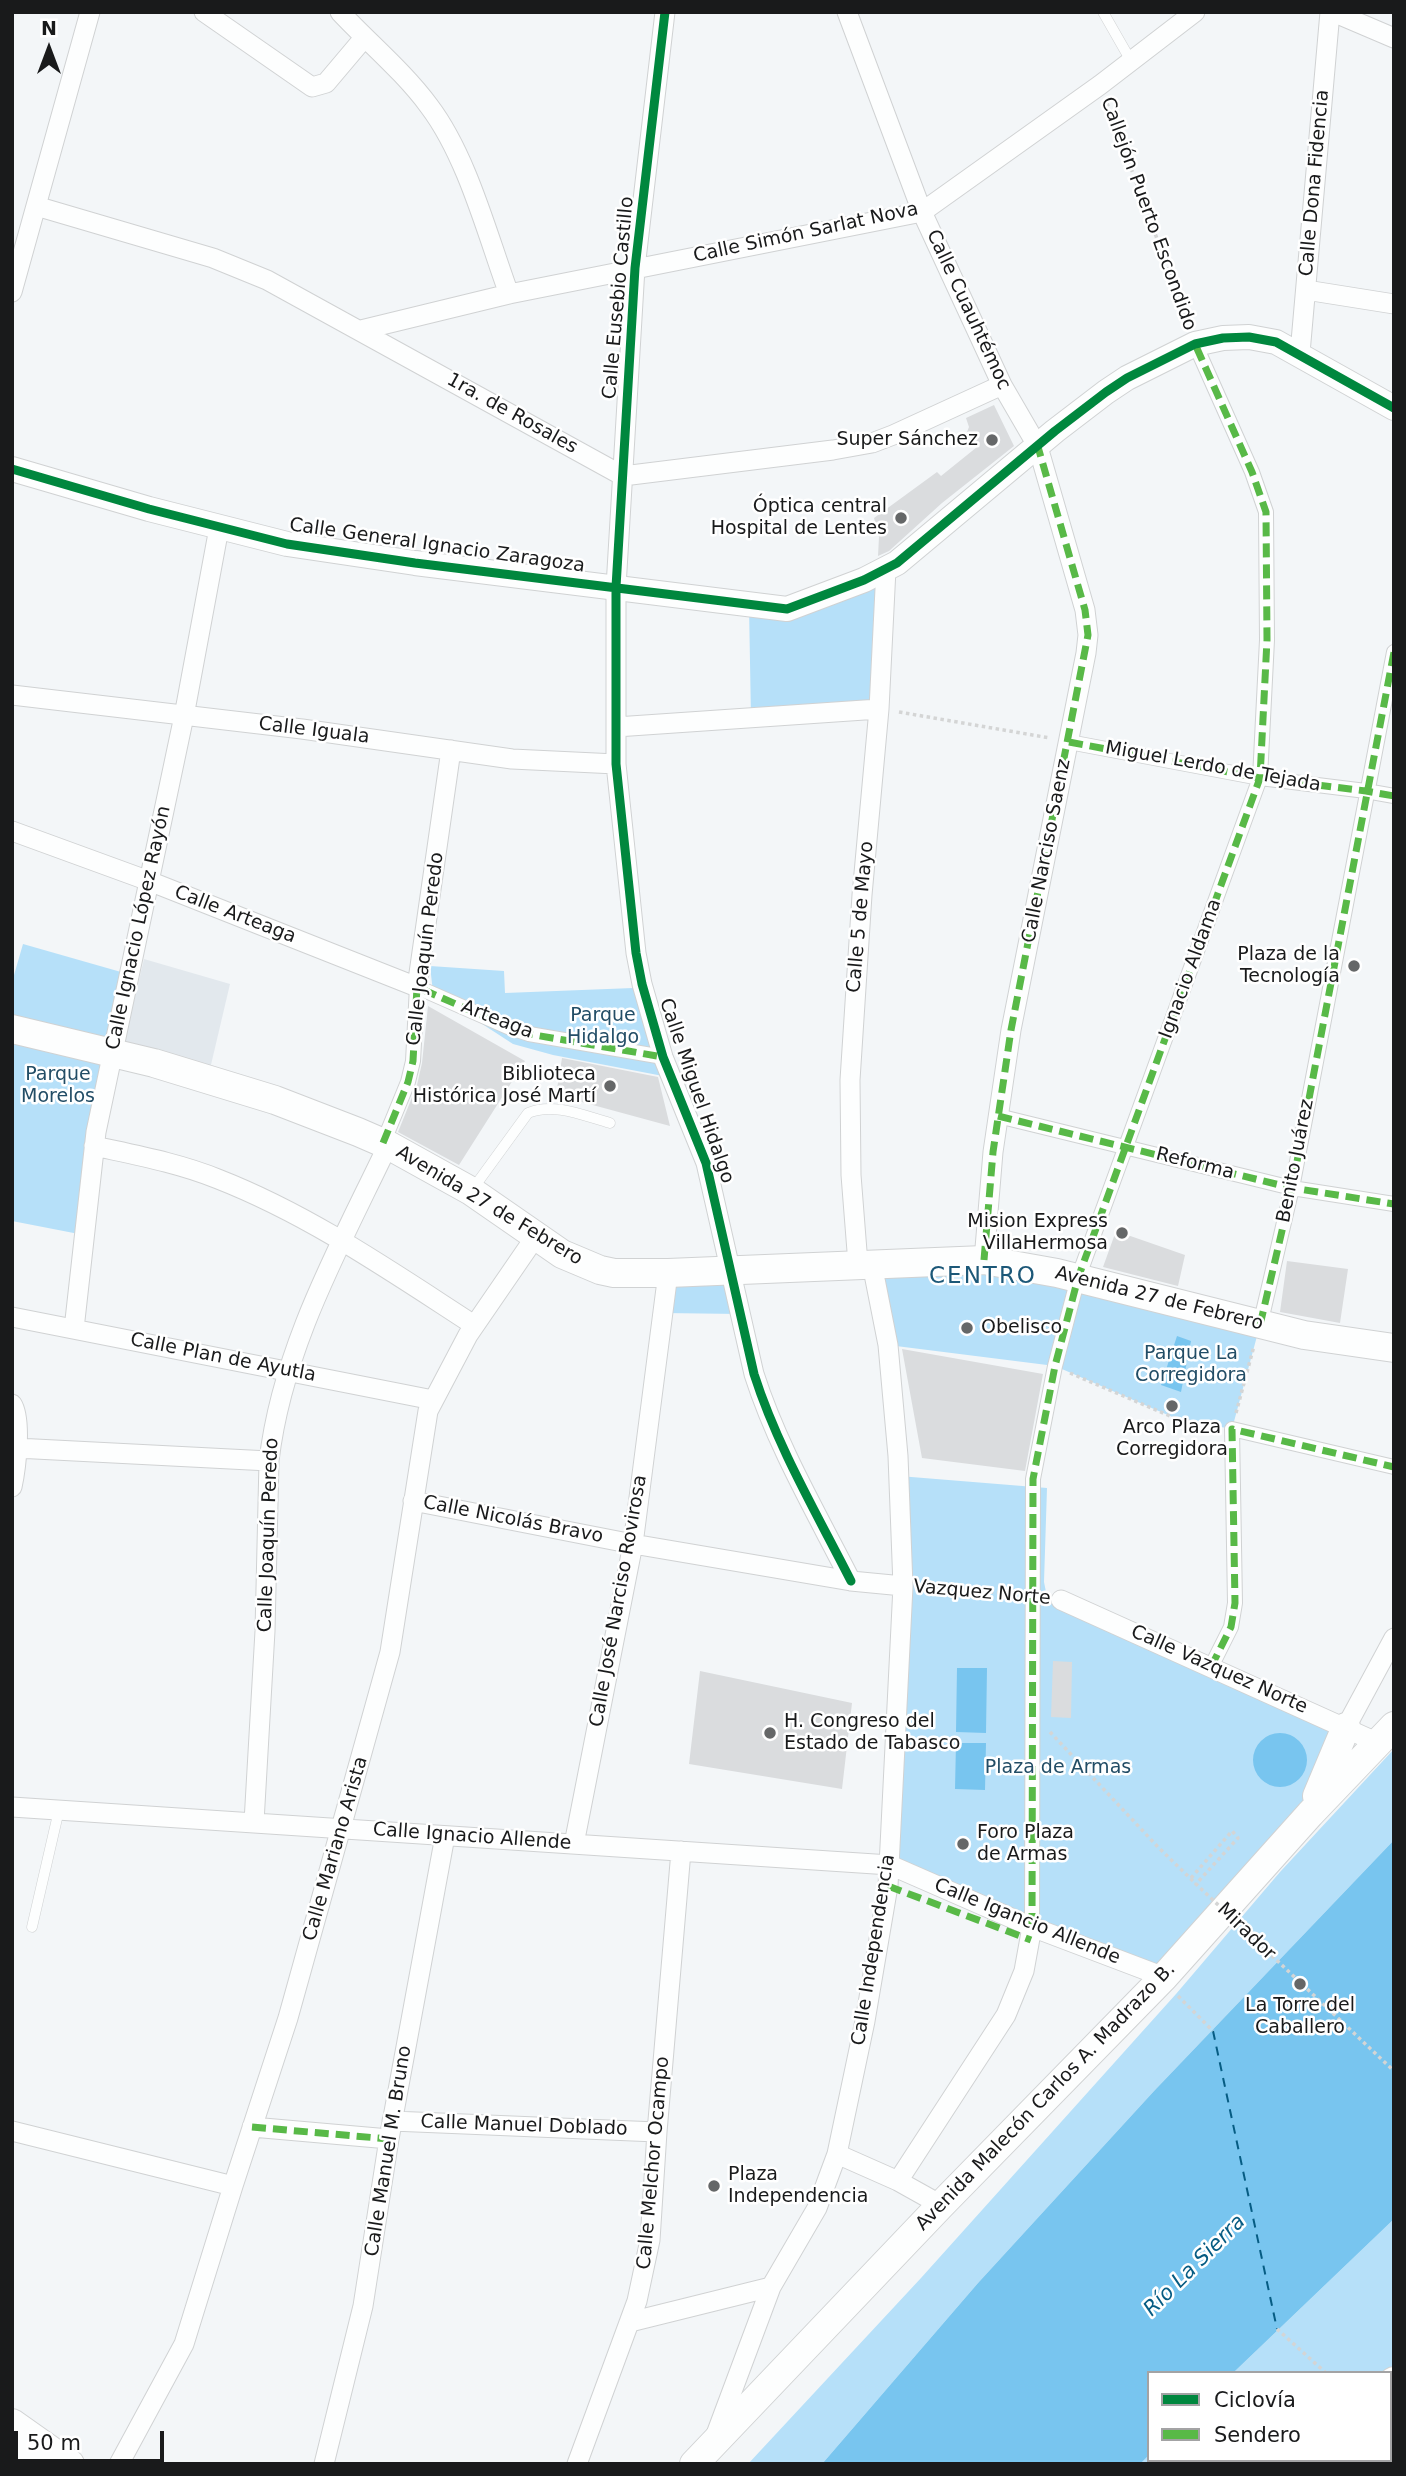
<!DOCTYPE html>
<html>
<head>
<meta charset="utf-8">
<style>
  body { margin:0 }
  #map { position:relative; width:1406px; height:2476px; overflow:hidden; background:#f3f6f8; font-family:"DejaVu Sans",sans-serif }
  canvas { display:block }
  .frame { position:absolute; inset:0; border:14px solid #191a1b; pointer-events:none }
  .legend { position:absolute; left:1147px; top:2371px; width:245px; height:91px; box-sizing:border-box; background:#fff; border:2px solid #a3a3a4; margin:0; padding:9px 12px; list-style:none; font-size:21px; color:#191a1b }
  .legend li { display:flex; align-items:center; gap:14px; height:35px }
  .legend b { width:35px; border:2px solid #a3a3a4 }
  .north { position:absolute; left:14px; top:14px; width:70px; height:70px; -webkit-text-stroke:5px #fff; paint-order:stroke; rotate:0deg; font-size:19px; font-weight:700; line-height:28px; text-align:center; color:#191a1b }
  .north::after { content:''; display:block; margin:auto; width:24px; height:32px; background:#191a1b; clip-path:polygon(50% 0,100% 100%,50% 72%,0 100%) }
  .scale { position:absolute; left:14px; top:2431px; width:150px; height:32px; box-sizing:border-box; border:4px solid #191a1b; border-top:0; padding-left:9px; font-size:21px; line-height:24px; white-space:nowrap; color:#191a1b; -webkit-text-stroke:5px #fff; paint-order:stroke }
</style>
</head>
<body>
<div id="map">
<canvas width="1406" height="2476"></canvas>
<div class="frame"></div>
<ul class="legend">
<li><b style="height:9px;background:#00873e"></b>Ciclovía</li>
<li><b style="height:9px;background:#58b947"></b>Sendero</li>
</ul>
<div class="north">N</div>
<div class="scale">50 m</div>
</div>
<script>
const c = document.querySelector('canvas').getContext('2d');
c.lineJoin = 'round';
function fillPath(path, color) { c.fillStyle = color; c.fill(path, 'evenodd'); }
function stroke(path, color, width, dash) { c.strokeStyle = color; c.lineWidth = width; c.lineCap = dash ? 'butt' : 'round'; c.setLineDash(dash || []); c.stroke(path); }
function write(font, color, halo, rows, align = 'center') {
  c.font = font + ' "DejaVu Sans",sans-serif'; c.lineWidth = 5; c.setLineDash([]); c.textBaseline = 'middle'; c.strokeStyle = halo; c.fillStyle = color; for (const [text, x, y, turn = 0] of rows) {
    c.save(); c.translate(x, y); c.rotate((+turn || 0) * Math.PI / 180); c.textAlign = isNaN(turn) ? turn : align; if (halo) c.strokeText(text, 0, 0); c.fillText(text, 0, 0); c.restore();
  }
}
fillPath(new Path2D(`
  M144 959 230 984 210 1069 124 1043Z`), '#e2e8ed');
fillPath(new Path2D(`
  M886 569 879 709 751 718 749 606 778 610Z
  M23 944 128 974 84 1235 12 1221V982Z
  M430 966 504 971 505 993 633 988 652 1051 663 1076 553 1055 513 1044 433 992Z
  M925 1261 1260 1325 1232 1429 1177 1419 1055 1366 888 1345 872 1264Z
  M731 1270 740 1314 663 1313 668 1273Z
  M899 1476 1047 1488 1044 1582 1047 1597 1061 1600 1346 1727 1310 1814 1164 1977 890 1865Z
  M1394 1749V1840L1154 2091 978 2283 822 2464H748L921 2278 1176 1994 1280 1872Z
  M1394 2219V2381L1390 2373H1233Z
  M1149 2455V2460H1313L1310 2464H1140Z`), '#b6e0f9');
fillPath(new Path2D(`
  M1177 1336 1191 1341 1181 1392 1161 1385Z
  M957 1668H987L986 1733 956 1732Z
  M1253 1760a27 27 0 1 1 54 0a27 27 0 1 1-54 0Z
  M956 1743H986L985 1790 955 1789Z
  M1394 1840V2219L1233 2373H1149V2455L1140 2464H822L978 2283 1154 2091Z`), '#78c5ef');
stroke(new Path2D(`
  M1213 2031 1277 2329`), '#065c83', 2, [9, 7]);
fillPath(new Path2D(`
  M994 405 1014 446 942 503 889 551 878 556 879 537 874 518 937 472 941 476 977 447 967 432 969 427 966 418Z
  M428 1006 525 1061 459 1165 398 1132 417 1085 422 1063Z
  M562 1058 658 1077 670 1126 556 1095Z
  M1116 1231 1185 1255 1178 1286 1103 1267Z
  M1287 1261 1348 1269 1340 1323 1280 1312Z
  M902 1349 1043 1374 1025 1471 922 1458Z
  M1053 1661 1072 1662 1071 1718 1051 1717Z
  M700 1671 852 1703 842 1789 689 1764Z`), '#dadcde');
const service = new Path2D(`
  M1103 12 1131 61
  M472 1190 528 1113C554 1102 584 1116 610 1123
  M32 1927 59 1810`);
const pedestrian = new Path2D(`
  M1069 742 1260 778 1366 791 1394 796
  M998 1116 1292 1188 1394 1204
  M383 1143 408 1082 413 1061 417 987 508 1027 529 1034 663 1057
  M1260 1325 1292 1188 1394 652
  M1211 1667 1231 1627 1235 1603 1232 1429 1394 1467
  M1032 1927 1033 1479 1055 1366 1078 1278 1260 778 1267 640 1266 512 1252 472 1195 344`);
const minor = new Path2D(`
  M204 12 312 87 326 83 364 38
  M340 12C369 43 404 72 429 106 467 156 487 234 509 294
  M665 12 635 268 616 587V764L636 953 642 984 663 1057 706 1163 754 1374C777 1446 817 1514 851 1581
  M847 12 922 212 1002 385 1038 447 1085 610 1088 635 1086 653 1011 1030 993 1152 984 1260
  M1333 12 1394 38
  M36 206 213 258 267 280 623 476 833 450 872 443 893 435 1002 385
  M1306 290 1394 304
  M12 292 90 12
  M361 330 509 294 922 212 1100 85 1195 12
  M1300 353 1330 12
  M12 695 302 729 512 759 616 764
  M616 727 879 709
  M12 831 149 881 417 987 451 750
  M94 1146C135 1155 179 1163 218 1179 310 1215 392 1272 474 1325
  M858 1264 851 1175 850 1080 862 895 879 709 886 569
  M12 1317 433 1400
  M74 1329 96 1132 184 716 219 528
  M12 1404C22 1419 16 1469 12 1487
  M16 1448 269 1461
  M413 1501 633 1544 851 1581 903 1586
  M1061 1600 1376 1742
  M1346 1727 1394 1638
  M12 1807 890 1865 1032 1927 1164 1977
  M254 1822 265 1631 269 1461C282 1348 340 1246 388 1145
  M574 1844 633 1544 668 1273
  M392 2121 657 2132
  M252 2127 389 2139
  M12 2131 233 2186
  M837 2154 898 2181 941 2205
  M898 2181 1006 2015 1024 1971 1032 1927
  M630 2322 771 2287
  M715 2437 771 2287 817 2208 837 2154 865 2021 888 1886 903 1586 898 1456 888 1345 872 1264
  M119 2464 184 2344 233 2186 288 2018 390 1652 428 1411 468 1335 536 1236
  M324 2464 363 2306 389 2139 445 1836
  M577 2464 637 2301 650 2240 657 2132 681 1851`);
const tertiary = new Path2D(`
  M12 469 149 509 287 544 415 563 787 609 864 580 897 563 1055 431 1106 392 1127 378 1195 344 1223 338 1249 337 1276 342 1394 408`);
const secondary = new Path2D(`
  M12 1029 154 1063 275 1100 358 1132 388 1145 471 1191 562 1254 600 1270 614 1273H668L984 1260 1057 1273 1304 1335 1394 1348
  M1317 1796 1346 1727
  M1390 2384 1394 2381
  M12 2423 70 2464
  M12 2451 31 2464
  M694 2464 941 2205 1164 1977 1310 1814 1394 1726
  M1306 2464 1310 2460`);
stroke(service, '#d0d2d3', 11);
stroke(pedestrian, '#d0d2d3', 16);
stroke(minor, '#d0d2d3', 21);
stroke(tertiary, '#d0d2d3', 26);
stroke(secondary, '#d0d2d3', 30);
stroke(new Path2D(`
  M1107 103 1188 323
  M899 712 1050 738
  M1070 1373 1177 1419 1217 1426
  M1236 1413 1254 1346
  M920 1587 1017 1594
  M1050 1732 1157 1846 1196 1884
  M1178 1996 1213 2031
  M1277 2329 1326 2373`), '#d4d5d5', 3.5, [3.5, 3.5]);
stroke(service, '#fdfefe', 10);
stroke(pedestrian, '#fdfefe', 14);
stroke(minor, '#fdfefe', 19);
stroke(tertiary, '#fdfefe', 24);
stroke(secondary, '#fdfefe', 28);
stroke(new Path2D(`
  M1191 1878 1232 1831 1238 1838 1196 1884 1394 2071`), '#d4d5d5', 3.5, [3.5, 3.5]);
stroke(new Path2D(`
  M1069 742 1260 778 1366 791 1394 796
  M998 1116 1292 1188 1394 1204
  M383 1143 408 1082 413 1061 417 987 508 1027 529 1034 663 1057
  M984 1260 993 1152 1011 1030 1088 635 1085 610 1038 447
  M1260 1325 1292 1188 1394 652
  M1211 1667 1231 1627 1235 1603 1232 1429 1394 1467
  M888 1886 1031 1940
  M1032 1927 1033 1479 1055 1366 1078 1278 1260 778 1267 640 1266 512 1252 472 1195 344
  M252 2127 389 2139`), '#58b947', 7, [14, 7]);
stroke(new Path2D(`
  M665 12 635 268 616 587V764L636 953 642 984 663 1057 706 1163 754 1374C777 1446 817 1514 851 1581
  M12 469 149 509 287 544 415 563 787 609 864 580 897 563 1055 431 1106 392 1127 378 1195 344 1223 338 1249 337 1276 342 1394 408`), '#00873e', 9);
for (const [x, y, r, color] of [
  [992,440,7,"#656768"],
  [901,518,7,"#656768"],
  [1354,966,7,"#656768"],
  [610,1086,7,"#656768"],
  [1122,1233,7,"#656768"],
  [967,1328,7,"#656768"],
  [1172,1406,7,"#656768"],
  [770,1733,7,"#656768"],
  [963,1844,7,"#656768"],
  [1300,1984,7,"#656768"],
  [714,2186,7,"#656768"]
]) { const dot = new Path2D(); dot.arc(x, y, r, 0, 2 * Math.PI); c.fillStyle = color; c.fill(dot); stroke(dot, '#fff', 2.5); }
write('19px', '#191a1b', '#fff', [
  ["Calle Dona Fidencia",1315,183,-85],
  ["Callejón Puerto Escondido",1148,214,70],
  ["Calle Simón Sarlat Nova",806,233,-12],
  ["Calle Eusebio Castillo",619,298,-85],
  ["Calle Cuauhtémoc",968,310,65],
  ["1ra. de Rosales",512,414,29],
  ["Calle General Ignacio Zaragoza",437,546,8],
  ["Calle Iguala",314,731,7],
  ["Miguel Lerdo de Tejada",1213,767,10],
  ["Calle Narciso Saenz",1047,851,-79],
  ["Calle Arteaga",235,915,21],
  ["Calle 5 de Mayo",861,917,-85],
  ["Calle Ignacio López Rayón",139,928,-78],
  ["Calle Joaquín Peredo",426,949,-83],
  ["Ignacio Aldama",1191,969,-70],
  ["Arteaga",497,1020,21],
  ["Calle Miguel Hidalgo",696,1091,71],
  ["Benito Juárez",1296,1161,-79],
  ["Reforma",1195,1164,14],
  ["Avenida 27 de Febrero",489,1206,31],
  ["Avenida 27 de Febrero",1159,1299,14],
  ["Calle Plan de Ayutla",223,1358,11],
  ["Calle Nicolás Bravo",513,1520,11],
  ["Calle Joaquín Peredo",269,1535,-88],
  ["Vazquez Norte",982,1593,5],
  ["Calle José Narciso Rovirosa",619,1601,-80],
  ["Calle Vazquez Norte",1219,1670,24],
  ["Calle Ignacio Allende",472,1837,4],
  ["Calle Mariano Arista",336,1849,-74],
  ["Calle Igancio Allende",1027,1922,22],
  ["Mirador",1246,1932,44],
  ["Calle Independencia",874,1950,-81],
  ["Avenida Malecón Carlos A. Madrazo B.",1046,2097,-46],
  ["Calle Manuel Doblado",524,2126,2],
  ["Calle Manuel M. Bruno",389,2151,-81],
  ["Calle Melchor Ocampo",654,2163,-85]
]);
write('19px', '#191a1b', '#fff', [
  ["Super Sánchez",978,440],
  ["Óptica central",887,507],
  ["Hospital de Lentes",887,529],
  ["Plaza de la",1340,955],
  ["Tecnología",1340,977],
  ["Biblioteca",596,1075],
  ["Histórica José Martí",596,1097],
  ["Mision Express",1108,1222],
  ["VillaHermosa",1108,1244],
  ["Obelisco",981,1328,"left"],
  ["Arco Plaza",1172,1428,"center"],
  ["Corregidora",1172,1450,"center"],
  ["H. Congreso del",784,1722,"left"],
  ["Estado de Tabasco",784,1744,"left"],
  ["Foro Plaza",977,1833,"left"],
  ["de Armas",977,1855,"left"],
  ["La Torre del",1300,2006,"center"],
  ["Caballero",1300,2028,"center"],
  ["Plaza",728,2175,"left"],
  ["Independencia",728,2197,"left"]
], 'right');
write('19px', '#224d66', '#fff', [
  ["Parque",603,1016],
  ["Hidalgo",603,1038],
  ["Parque",58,1075],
  ["Morelos",58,1097],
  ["Parque La",1191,1354],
  ["Corregidora",1191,1376],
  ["Plaza de Armas",1058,1768]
]);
write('italic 21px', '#065c83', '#fff', [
  ["Río La Sierra",1195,2266,-45]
]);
c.letterSpacing = '2px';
write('23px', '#1c5878', '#fff', [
  ["CENTRO",983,1277]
]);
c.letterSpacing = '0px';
</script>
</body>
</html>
